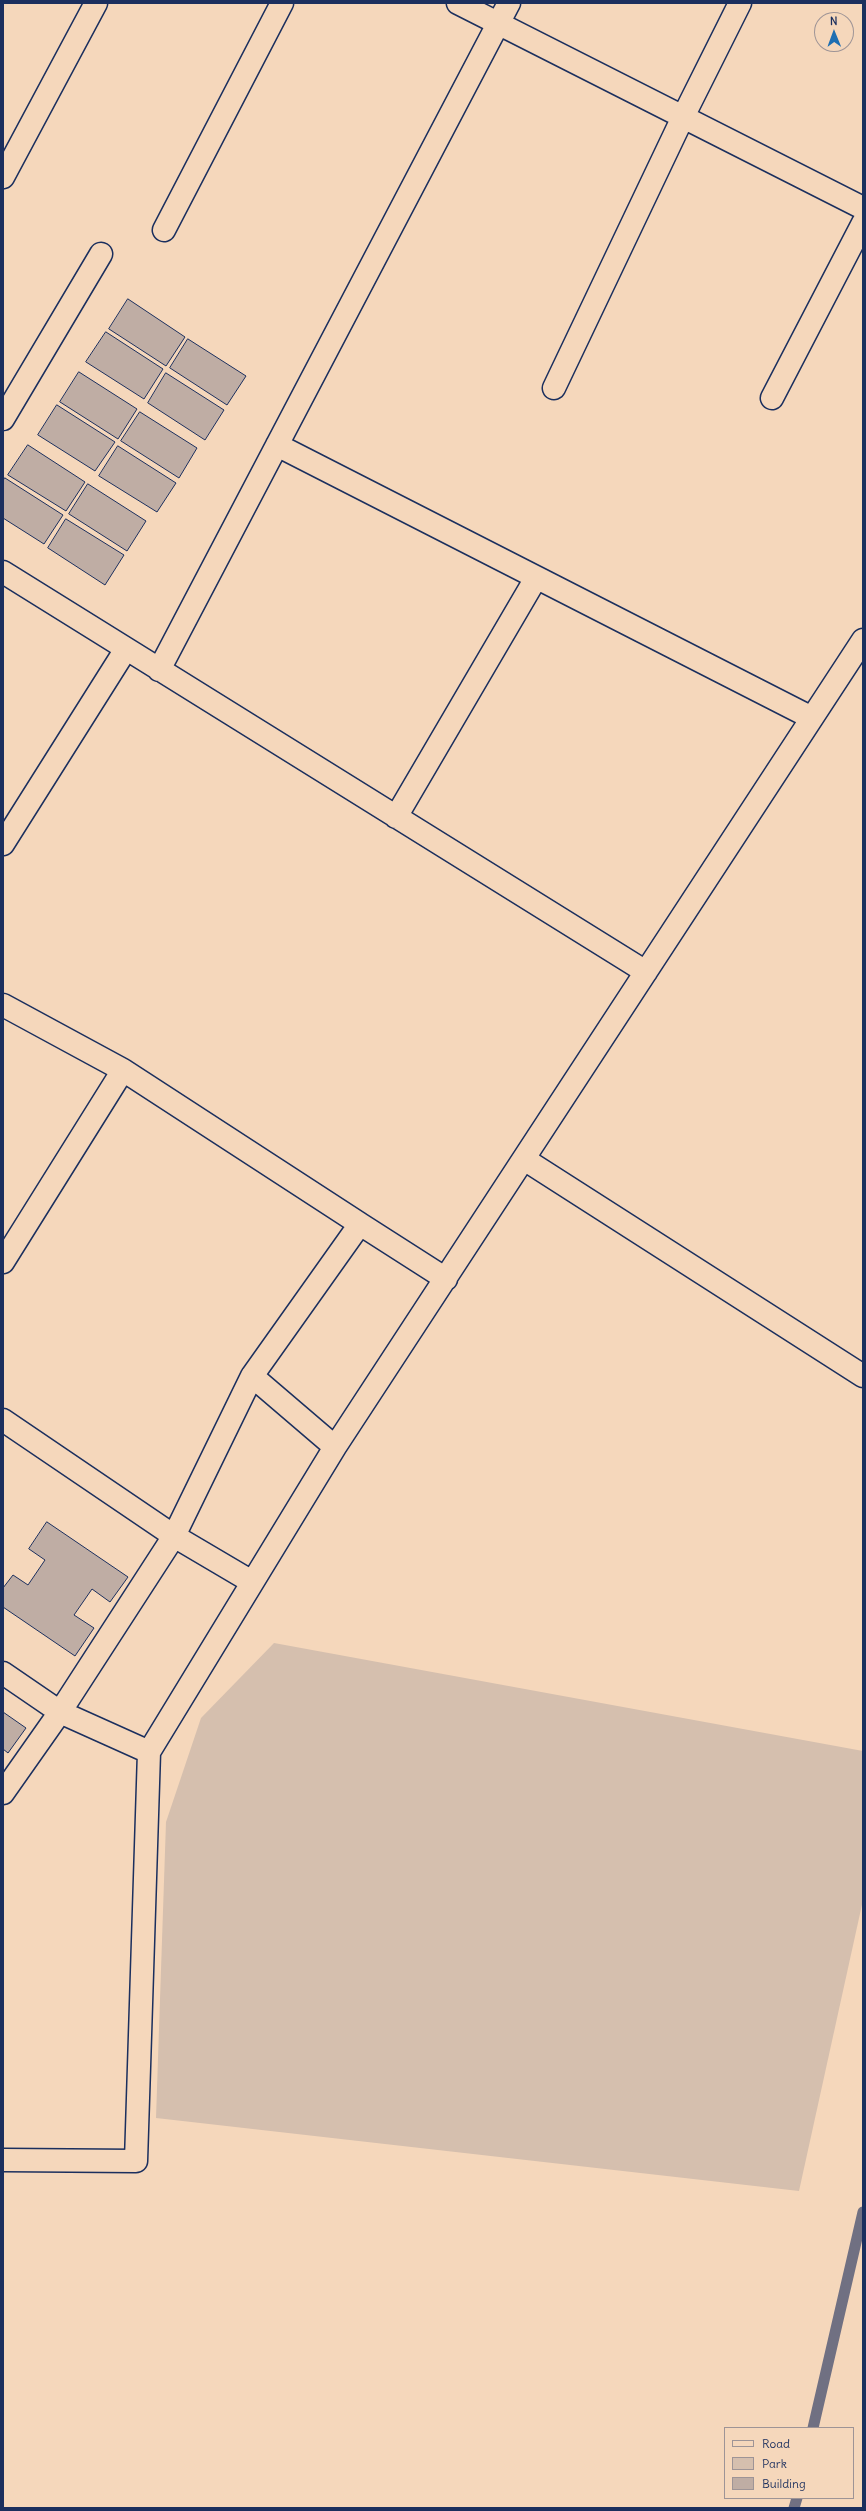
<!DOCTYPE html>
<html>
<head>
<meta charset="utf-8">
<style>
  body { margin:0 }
  #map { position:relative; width:866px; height:2511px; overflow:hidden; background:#f5d7bb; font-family:Delius,sans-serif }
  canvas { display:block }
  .frame { position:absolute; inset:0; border:4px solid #1b2f5e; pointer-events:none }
  .legend { position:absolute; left:724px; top:2427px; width:130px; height:72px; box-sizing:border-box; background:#f5d7bb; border:1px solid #9e9496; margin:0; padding:5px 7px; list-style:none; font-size:12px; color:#1b2f5e }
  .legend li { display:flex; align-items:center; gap:8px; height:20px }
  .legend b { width:20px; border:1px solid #9e9496 }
  .north { position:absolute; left:814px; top:12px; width:40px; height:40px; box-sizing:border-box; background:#f5d7bb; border:1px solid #9e9496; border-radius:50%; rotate:359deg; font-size:11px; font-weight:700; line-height:16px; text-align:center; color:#1b2f5e }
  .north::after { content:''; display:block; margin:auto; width:14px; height:18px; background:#1f6fb2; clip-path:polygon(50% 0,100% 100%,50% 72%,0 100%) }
</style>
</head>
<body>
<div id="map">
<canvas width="866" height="2511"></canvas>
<div class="frame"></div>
<ul class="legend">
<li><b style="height:5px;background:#f5d7bb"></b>Road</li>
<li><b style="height:11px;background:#d5bfae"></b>Park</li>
<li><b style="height:11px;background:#bfada4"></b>Building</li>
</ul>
<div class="north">N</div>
</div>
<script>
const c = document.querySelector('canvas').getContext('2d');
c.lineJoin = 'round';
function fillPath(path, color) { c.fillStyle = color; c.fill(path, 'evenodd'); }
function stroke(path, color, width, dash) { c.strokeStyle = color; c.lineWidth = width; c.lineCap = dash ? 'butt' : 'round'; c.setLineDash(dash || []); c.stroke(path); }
fillPath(new Path2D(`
  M274 1643 863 1751V1900L799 2191 156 2118 166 1822 201 1718Z`), '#d5bfae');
stroke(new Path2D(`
  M813 2428 863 2212
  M794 2508 797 2498`), '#707082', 11);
const building = new Path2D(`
  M128 299 185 337 166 366 109 329Z
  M106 332 163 369 144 399 86 362Z
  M188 339 246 376 227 405 170 368Z
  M79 372 137 409 118 439 60 402Z
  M166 373 224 410 205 440 148 403Z
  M57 405 115 442 95 471 38 435Z
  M140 412 197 448 179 478 121 441Z
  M28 445 85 482 66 511 8 475Z
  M118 446 176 483 157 512 99 476Z
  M5 478 63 515 44 544 3 518V481Z
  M88 484 146 521 127 551 69 514Z
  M66 519 124 555 105 585 48 548Z
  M47 1522 128 1577 110 1602 92 1589 74 1615 94 1628 75 1656 3 1607V1588L13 1575 28 1585 45 1560 29 1549Z
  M3 1712 26 1728 8 1753 3 1749Z`);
fillPath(building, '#bfada4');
stroke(building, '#1b2f5e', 1);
const minor = new Path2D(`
  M458 3 863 208
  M3 177 96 3
  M164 230 282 3
  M554 388 683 117 740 3
  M772 398 863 223
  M3 419 101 254
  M277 445 812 718
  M3 572 646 972
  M159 670 509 3
  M396 817 536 578
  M3 844 126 649
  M3 1005 123 1070
  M524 1159 863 1376
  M360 1224 446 1279
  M3 1262 123 1070 360 1224 252 1376 335 1447
  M3 1420 174 1536 252 1582
  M3 1673 60 1712 149 1752
  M3 1793 60 1712 174 1536 252 1376
  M3 2160 136 2161 149 1752 335 1447 863 640`);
stroke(minor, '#1b2f5e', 25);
stroke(minor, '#f5d7bb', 22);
</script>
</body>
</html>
